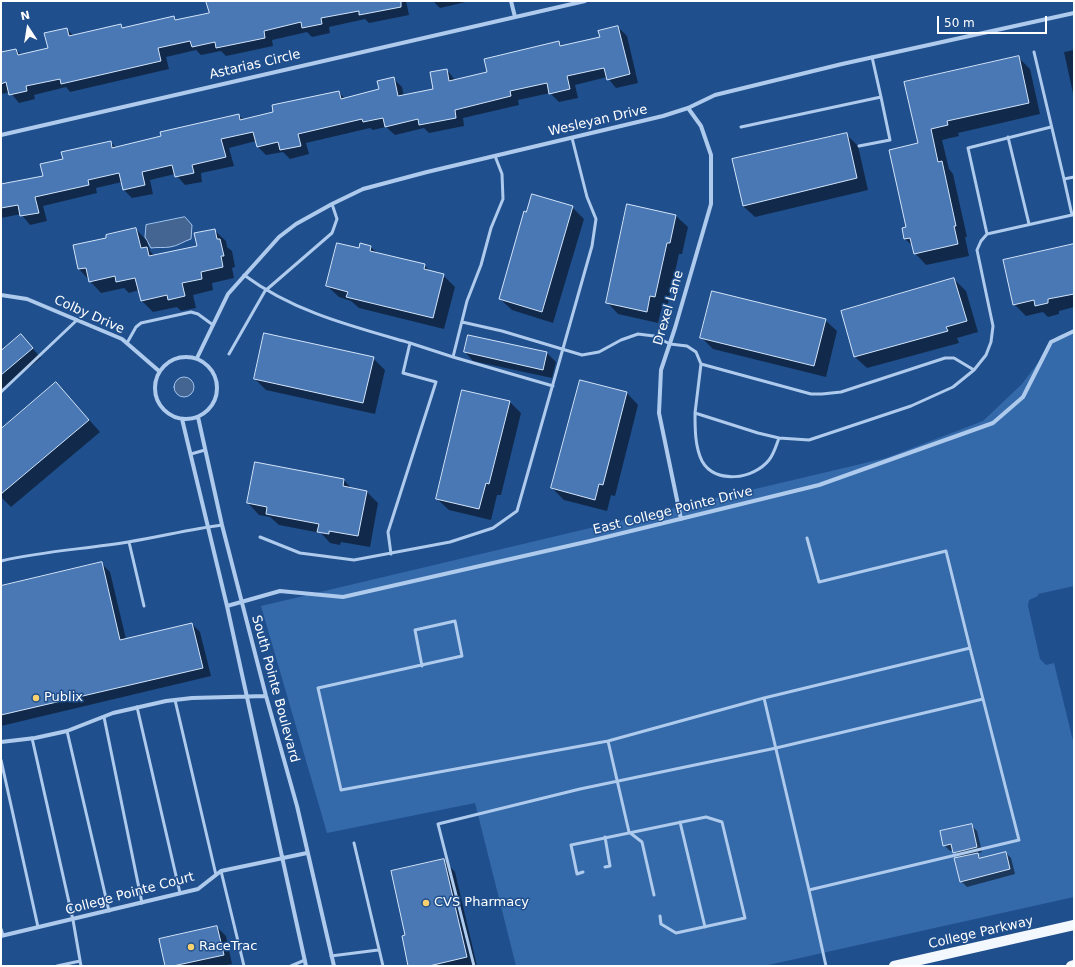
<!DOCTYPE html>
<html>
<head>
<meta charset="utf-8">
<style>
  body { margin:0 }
  #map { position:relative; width:1075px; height:967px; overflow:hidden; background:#204f8d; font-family:"DejaVu Sans",sans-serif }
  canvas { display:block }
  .frame { position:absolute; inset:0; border:2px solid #fff; pointer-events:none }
  .north { position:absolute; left:8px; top:8px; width:40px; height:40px; -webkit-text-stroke:3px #204f8d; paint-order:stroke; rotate:348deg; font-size:11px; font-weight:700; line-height:16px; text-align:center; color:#fff }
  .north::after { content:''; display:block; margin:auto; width:14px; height:18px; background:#fff; clip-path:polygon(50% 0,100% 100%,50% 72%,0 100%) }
  .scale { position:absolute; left:937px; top:16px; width:110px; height:18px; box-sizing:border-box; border:2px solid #fff; border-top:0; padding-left:5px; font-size:12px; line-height:14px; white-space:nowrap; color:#fff; -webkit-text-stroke:3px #204f8d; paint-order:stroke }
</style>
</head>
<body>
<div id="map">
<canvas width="1075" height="967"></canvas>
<div class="frame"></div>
<div class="north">N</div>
<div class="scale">50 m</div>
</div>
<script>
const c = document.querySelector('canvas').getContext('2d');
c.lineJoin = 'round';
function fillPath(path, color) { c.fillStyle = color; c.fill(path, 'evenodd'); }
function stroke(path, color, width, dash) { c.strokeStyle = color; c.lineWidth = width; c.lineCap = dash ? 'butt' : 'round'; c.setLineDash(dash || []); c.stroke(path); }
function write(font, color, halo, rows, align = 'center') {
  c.font = font + ' "DejaVu Sans",sans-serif'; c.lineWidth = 3; c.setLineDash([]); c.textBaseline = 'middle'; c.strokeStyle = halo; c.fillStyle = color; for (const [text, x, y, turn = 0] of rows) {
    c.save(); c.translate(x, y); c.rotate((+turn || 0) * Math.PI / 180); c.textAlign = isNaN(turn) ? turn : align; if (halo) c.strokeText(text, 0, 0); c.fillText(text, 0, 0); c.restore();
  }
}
fillPath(new Path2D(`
  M1074 330V586L1038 594V596L1029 600 1028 606 1040 659 1046 665 1054 663 1074 745V897L764 966H516L475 803 327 833 261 606 886 458 983 421 1022 384 1058 336Z`), '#3469aa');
const water = new Path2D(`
  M185 217 192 225 191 239C184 241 178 246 170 247 164 248 158 247 151 248L145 237 146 225Z
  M174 387a10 10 0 1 1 20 0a10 10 0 1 1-20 0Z`);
fillPath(water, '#446592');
stroke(water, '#a2c5ed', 1);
fillPath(new Path2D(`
  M217 1H406L409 15 369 23 365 19 329 27 330 33 312 37 307 32 272 40 273 46 226 56 221 51 201 55 196 50 166 57 169 69 70 92 66 87 34 95 35 99 19 103 10 92 1 94V53L16 50 22 55 49 49 67 29 74 36 121 25 124 28 174 17 178 21 210 13Z
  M433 1H470L440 8Z
  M618 27 627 36 638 83 616 88 607 77 575 85 578 98 559 102 550 93 518 100 519 105 463 118 464 126 429 133 424 128 395 135 386 127 373 130 370 128 306 143 309 154 290 159 283 152 266 155 258 147 256 141 229 148 234 166 201 173 202 182 185 185 175 174 150 180 153 194 132 198 124 190 122 182 96 188 97 193 43 206 47 221 30 225 21 214 1 218V185L44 176 64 159 111 142 116 148 162 137 239 115 244 120 275 113 339 92 345 99 380 90 393 78 402 87 404 96 434 90 447 70 456 81 488 73 559 42 563 47 601 38Z
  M1074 50V98L1064 52Z
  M1018 57 1030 69 1040 114 958 133 959 136 942 140 949 169 953 174 967 237H965L969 256 926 265 915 253 913 246 905 239 919 144 905 82Z
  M846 134 858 146 868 190 755 217 743 206Z
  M628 205 676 216 688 227 682 254H679L667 308 662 307 658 323 618 314 607 302Z
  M572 207 584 219 553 323 512 310 500 299 527 213Z
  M136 229 147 241 150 251 155 256 198 246 214 230 226 241 227 247 232 251 235 267 232 268 234 278 212 283 213 290 193 295 196 308 181 311 177 307 153 312 141 300 139 290 129 293 124 288 101 293 79 269 74 246 108 238Z
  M361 244 371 247 378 254 424 265 431 272 443 275 455 287 444 329 359 308 351 301 339 297 327 286 360 249Z
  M1074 245V307L1059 311V314L1048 317 1043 312 1026 316 1014 304Z
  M954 279 966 291 978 332 957 338 959 343 867 368 855 357 842 311Z
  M825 320 837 331 826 377 713 349 701 337Z
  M21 335 41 358 2 389 1 352Z
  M468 336 547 353 556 362 552 378 473 361 465 352Z
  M373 358 385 370 375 414 266 390 255 379Z
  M581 381 627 393 638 405 615 496 611 495 607 511 564 500 552 488Z
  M56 383 100 432 11 507 1 497V430Z
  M510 402 521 413 501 495H497L491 520 449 510 437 499Z
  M344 480 352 489 367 492 378 503 370 547 341 542 340 545 330 543 321 533 279 525 270 517 259 515 248 503Z
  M101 563 110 572 126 639 192 624 200 632 211 676 1 726V587Z
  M971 825 977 831 982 852 977 854 982 859 1006 853 1011 858 1015 874 967 887 961 881 960 858 953 850 950 851 944 845Z
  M444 860 455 872 477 966H409L407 935Z
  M217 927 226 936 232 964 221 966H166Z`), '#0007');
const building = new Path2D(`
  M206 1H401V7L359 15V11L321 18 322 24 302 28 301 22 264 31 265 38 216 48 215 42 192 47 190 41 158 48 161 61 61 84 60 79 26 86 27 91 9 95 6 82 1 84V52L16 49 18 55 48 48 44 33 67 28 69 36 121 24 122 28 174 16 175 20 209 13Z
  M618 26 630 74 607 80 604 68 567 76 570 89 549 94 547 83 510 91 511 96 455 110 456 118 419 125 418 119 385 127 383 118 363 122 362 119 298 134 301 146 280 150 278 142 257 147 253 132 221 139 226 157 192 165 194 173 175 177 172 165 142 172 145 185 123 190 119 173 88 180 89 185 35 197 39 213 20 216 18 205 1 208V184L43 176 40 164 63 159 61 152 111 141 112 148 161 136 160 132 239 114 240 120 273 112 272 105 339 91 341 99 379 89 377 81 394 77 398 96 433 89 430 72 447 69 449 81 487 72 484 59 559 41 560 46 600 37 598 31Z
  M1019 56 1029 103 947 121 948 125 931 129 938 162 942 161 956 226H954L958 244 914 254 910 238 904 239 902 228 906 227 889 150 918 143 904 82Z
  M847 133 857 178 743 206 732 159Z
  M532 194 573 206 542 312 499 299 524 211 526 212Z
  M627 204 676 215 670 243H667L655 297 650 296 647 312 606 303Z
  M136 228 141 248 147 247 149 256 197 246 194 233 215 229 217 239H220L224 256H221L223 267 201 272 202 279 182 283 185 296 168 300 167 295 141 301 135 278 116 282 115 276 89 282 86 268 78 269 73 245 106 238V235Z
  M337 243 359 248 360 243 371 246 370 251 425 264 424 269 444 274 433 318 346 297 348 292 326 286Z
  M1074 244V294L1048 299V303L1035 306 1034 300 1013 305 1003 260Z
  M954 278 967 321 946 327 948 331 854 357 841 311Z
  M712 291 826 319 814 366 700 338Z
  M264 333 374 357 363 403 254 379Z
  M21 334 33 348 1 375V351Z
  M468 335 547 352 543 370 464 352Z
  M580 380 627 392 603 485 599 484 595 500 551 488Z
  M56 382 89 420 1 494V429Z
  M462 390 510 401 489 484 486 483 479 509 436 499Z
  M255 462 344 479 343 486 367 491 358 536 329 531V534L317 532 319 524 266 514 267 507 247 503Z
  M102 562 120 640 192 623 203 668 1 715V586Z
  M972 824 977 847 953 853 951 844 943 846 940 831Z
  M1006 852 1010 869 960 882 954 858 978 853 979 858Z
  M444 859 467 957 429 966H408L402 936 405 935 391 871Z
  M217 926 224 955 173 966H165L159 939Z`);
fillPath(building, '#4978b4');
stroke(building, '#d3e4f9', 1);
stroke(new Path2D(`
  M1034 52 1064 179 1074 177
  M741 127 881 97 872 57
  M1008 137 1029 224
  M859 146 890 140 881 97
  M1064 179 1072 215H1074
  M987 234 968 148 1051 127
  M244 275C294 312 351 326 410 343L403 373 436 382 388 532 391 554
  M462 322 502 331 582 355 599 352 621 340 638 334 654 336 670 344 687 346 696 352 701 364 695 413 758 433 779 438 809 440 911 406 953 387 974 370 986 355 991 342 993 326 977 250 981 241 987 234 1072 215
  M127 343 136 327 141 323 191 312 198 314 213 325
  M410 343 453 357 553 386
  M229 354 265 291 332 233 337 219 332 204
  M453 357 467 301 481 265 491 228 503 199 502 174 495 156
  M701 364 811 394H822L841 392 945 358H954L974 370
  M1 392 77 320
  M695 413C695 429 695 447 702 461 715 485 754 479 769 460 774 454 776 446 779 438
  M191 454 205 450
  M260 537 300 553 354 560 450 542 493 528 517 511 592 246 596 219 587 197 572 138
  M129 542 144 606
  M1 561C43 551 86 549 128 542 160 537 190 529 222 525
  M970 648 983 699
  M422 666 415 630 455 621 462 656 318 688 341 790 608 741 764 698
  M175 700 216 875
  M137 707 180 893
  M104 717 142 903
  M67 731 109 911
  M32 738 73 920 81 966
  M608 741 629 832 642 842 654 895
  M1 760 38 927
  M680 822 705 927
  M605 837 610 866 605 867
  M354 843 383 966
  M221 871 244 966
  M583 872 577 874 571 845 706 817 722 822 745 918 676 933 661 924 660 916
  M809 890 826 966
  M1 929 3 935
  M331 956 378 950
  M57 966 80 961
  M291 966 305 960
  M474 966 438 824 580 789 776 748 983 699 1019 840 809 890 764 698 970 648 946 551 819 582 807 538`), '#aecaec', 3);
stroke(new Path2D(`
  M511 1 515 17
  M1 135 585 1
  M1 295 27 299 122 339 159 371
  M155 388a31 31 0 1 1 62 0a31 31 0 1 1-62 0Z
  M197 358 228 294 279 237 296 224 332 204 363 189 427 172 663 116 688 108 715 95 842 64 1074 13
  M198 417 222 525 266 696 297 806 334 966
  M182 419 227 606 306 966
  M681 519 659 413 661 370 675 328 711 204V155L701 126 688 108
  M227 606 280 591 343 597 590 541 819 485 993 423 1023 397 1051 342 1074 331
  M1 742 35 738 67 731 113 713 166 701 192 698 266 696
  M1 936 198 889 221 871 307 853`), '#aecaec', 4);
stroke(new Path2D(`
  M894 966 1074 925
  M1071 966 1074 965`), '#f3f8ff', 10);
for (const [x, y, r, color] of [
  [36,698,4,"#f9d26f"],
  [426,903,4,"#f9d26f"],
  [191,947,4,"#f9d26f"]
]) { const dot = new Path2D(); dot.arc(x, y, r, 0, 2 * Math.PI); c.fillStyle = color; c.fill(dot); stroke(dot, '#204f8d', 1.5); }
write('13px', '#fff', '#204f8d', [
  ["Astarias Circle",255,65,-13],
  ["Wesleyan Drive",598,121,-13],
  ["Drexel Lane",669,308,-74],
  ["Colby Drive",89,315,24],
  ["East College Pointe Drive",673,511,-14],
  ["South Pointe Boulevard",275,689,75],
  ["College Pointe Court",130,894,-15],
  ["College Parkway",981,933,-13]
]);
write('13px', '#fff', '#204f8d', [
  ["Publix",44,698],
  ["CVS Pharmacy",434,903],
  ["RaceTrac",199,947]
], 'left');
</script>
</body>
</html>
